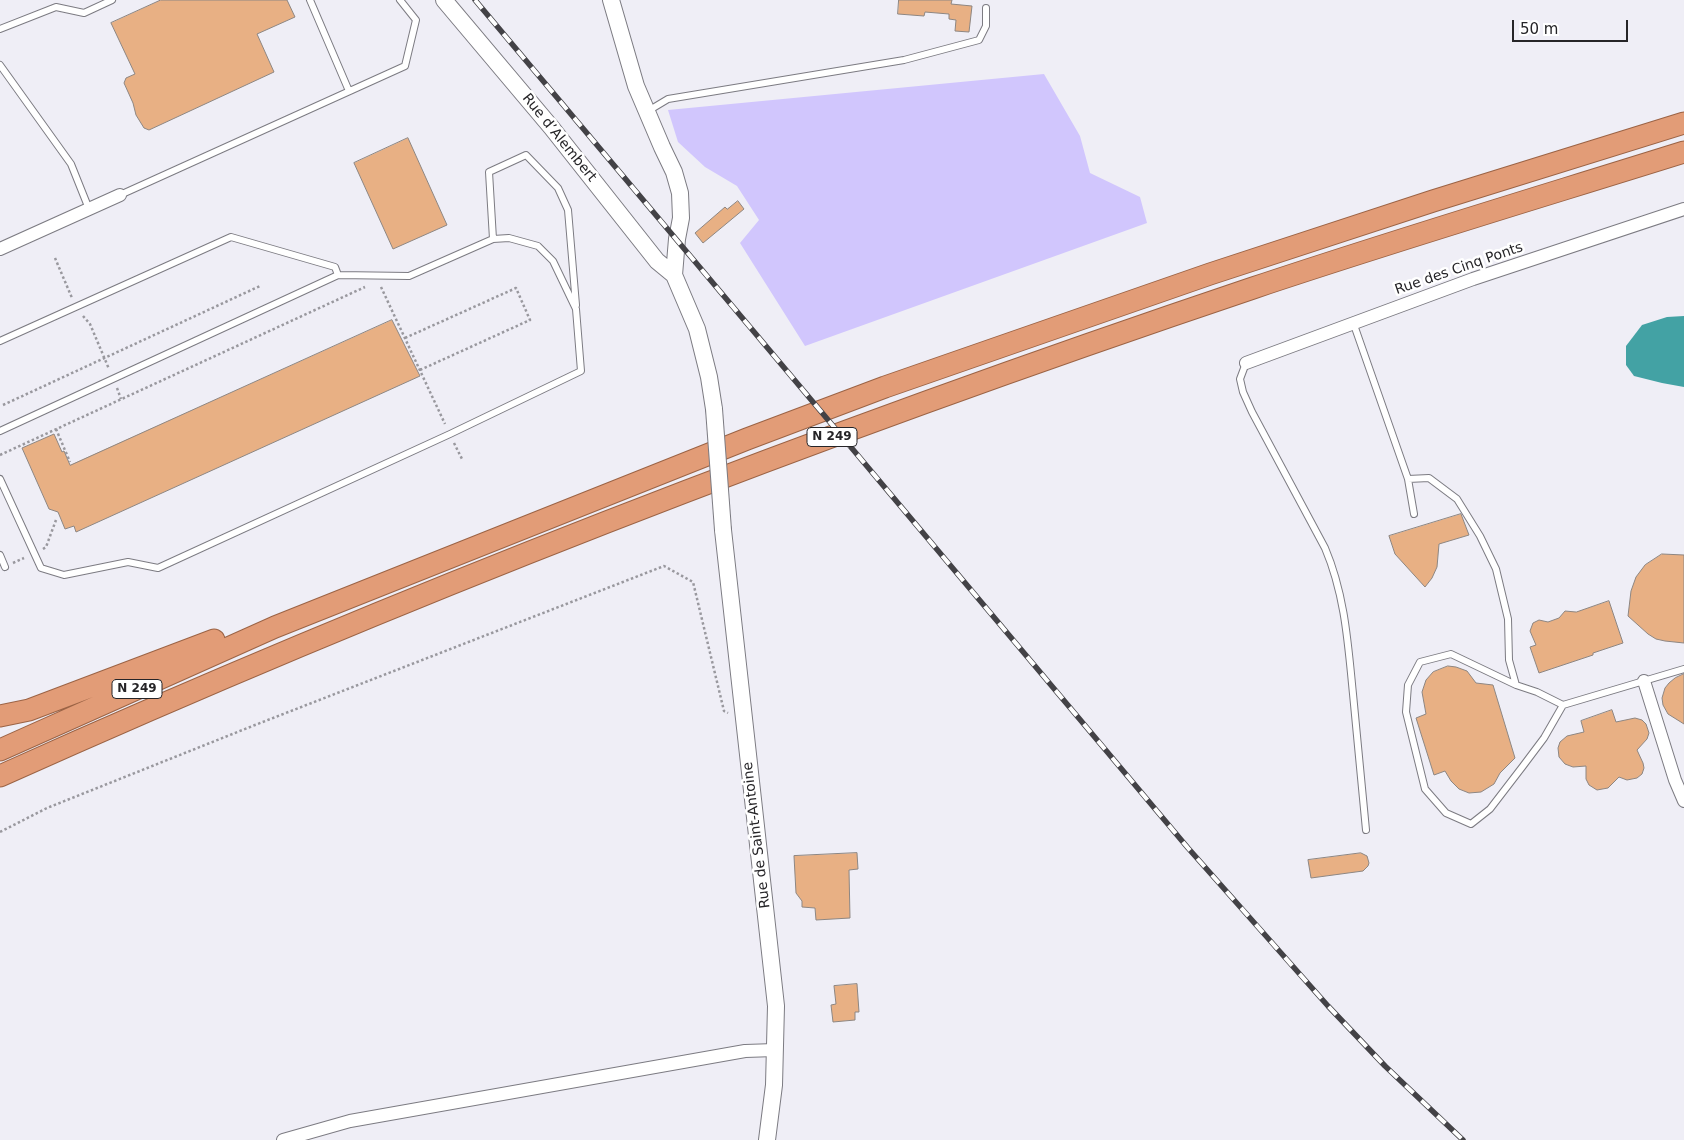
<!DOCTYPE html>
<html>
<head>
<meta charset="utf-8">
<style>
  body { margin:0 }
  #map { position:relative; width:1684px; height:1140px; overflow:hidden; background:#efeef6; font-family:"DejaVu Sans",sans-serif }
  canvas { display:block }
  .scale { position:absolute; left:1512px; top:20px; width:116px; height:22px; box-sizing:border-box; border:2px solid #262528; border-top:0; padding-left:6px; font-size:15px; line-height:18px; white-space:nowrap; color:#262528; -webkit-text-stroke:4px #fff; paint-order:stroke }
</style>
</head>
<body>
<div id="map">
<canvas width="1684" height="1140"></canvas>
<div class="scale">50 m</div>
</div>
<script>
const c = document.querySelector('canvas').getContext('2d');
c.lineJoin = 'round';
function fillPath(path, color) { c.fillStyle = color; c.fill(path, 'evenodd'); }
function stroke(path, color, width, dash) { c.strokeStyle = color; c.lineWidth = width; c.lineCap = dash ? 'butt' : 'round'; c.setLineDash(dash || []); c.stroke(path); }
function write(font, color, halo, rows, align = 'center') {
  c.font = font + ' "DejaVu Sans",sans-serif'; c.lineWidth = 5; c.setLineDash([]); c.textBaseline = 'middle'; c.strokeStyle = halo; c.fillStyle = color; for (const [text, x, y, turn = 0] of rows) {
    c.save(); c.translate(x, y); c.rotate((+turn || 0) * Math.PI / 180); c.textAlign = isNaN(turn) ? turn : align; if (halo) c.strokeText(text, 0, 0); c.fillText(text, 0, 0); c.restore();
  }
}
fillPath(new Path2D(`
  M1044 74 1080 136 1090 173 1140 197 1147 223 805 346 740 243 759 220 737 186 705 167 678 142 668 110Z`), '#d1c6fd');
fillPath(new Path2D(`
  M1684 316V387L1662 383 1634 376 1626 365V346L1642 325 1667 317Z`), '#43a2a4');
const building = new Path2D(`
  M161 0H287L295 17 257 34 274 72 149 130 144 128 136 115 133 103 124 83 126 78 135 74 111 23Z
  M899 0H952L951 4 972 6 969 32 955 31 956 20 949 19V14L925 12 924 16 898 14Z
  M408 138 447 225 393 249 354 163Z
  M738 201 744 209 703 243 695 233 725 207 727 209Z
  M392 320 420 376 76 532 74 526 65 529 58 512 49 509 22 448 54 434 62 452 64 451 70 465Z
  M1461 514 1469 535 1439 544 1437 567 1432 578 1425 587 1395 554 1389 536Z
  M1662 554 1684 555V643L1665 641 1656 639 1648 634 1628 616 1631 591 1636 577 1645 565Z
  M1609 601 1623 643 1593 653V655L1539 673 1530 647 1536 645 1530 631 1533 623 1539 620 1548 622 1559 618 1565 611 1576 612Z
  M1448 666 1456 667 1467 671 1476 683 1493 685 1515 758 1500 773 1494 784 1481 792 1469 793 1459 789 1451 781 1445 771 1434 775 1416 718 1426 714 1422 692 1426 680 1433 672Z
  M1684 674V724L1668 714 1663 705 1662 698 1665 688 1669 683 1675 678Z
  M1612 710 1616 722 1635 718 1642 720 1646 724 1649 733 1647 739 1637 750 1643 763 1644 768 1642 774 1637 778 1627 780 1619 777 1608 788 1597 790 1589 785 1586 779V766L1573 767 1565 764 1559 757 1558 748 1560 742 1567 736 1584 732 1581 721Z
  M857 853 858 869 849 870 850 918 816 920 815 908 802 907V901L796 893 794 856Z
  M1361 853 1367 856 1369 863 1368 866 1363 871 1311 878 1308 860Z
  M857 984 859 1012H855V1020L833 1022 831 1005 836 1004 834 986Z`);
fillPath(building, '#e8b084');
stroke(building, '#8d8682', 1);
const service = new Path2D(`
  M310 0 349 91
  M0 29 56 7 84 13 112 0
  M0 65 71 164 89 209
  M648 111 668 99 904 60 979 40 986 26V8
  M120 195 405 66 416 20 400 0
  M493 239 489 172 526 155 558 188 568 210 576 305
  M1353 322 1408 479
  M0 341 231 237 335 267 338 275
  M1246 363 1240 379 1243 392 1252 412 1325 548C1345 595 1348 644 1353 694 1357 739 1362 785 1366 830
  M0 431 338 275 409 276 493 239 509 238 538 246 553 261 576 309 581 371 450 434 158 568 128 562 64 575 41 568 0 479
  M1414 514 1408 479 1429 478 1457 499 1480 536 1496 569 1508 619 1509 660 1516 685 1537 692 1563 705
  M0 555 5 567
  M1516 685 1451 654 1420 662 1408 685 1406 712 1425 789 1446 813 1471 824 1490 809 1523 766 1544 738 1563 705 1684 669`);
const minor = new Path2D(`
  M0 249 120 195
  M1246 363 1473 279 1684 209
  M1644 681 1675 780 1684 801
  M283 1140 350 1121 745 1051 775 1050`);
const tertiary = new Path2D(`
  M444 0 551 127 657 261 674 275
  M611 0 636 86 662 147 674 172 680 193 681 218 677 239 674 275 697 329 709 377 714 409
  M723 530 776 1006 774 1085 767 1140`);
const trunk = new Path2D(`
  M0 716 29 710 214 640
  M0 750 275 627 747 439 885 387 1210 274 1433 201 1684 123
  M0 776C409 592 828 431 1253 288 1396 240 1540 197 1684 152`);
stroke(service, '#7c7b82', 8);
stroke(minor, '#7c7b82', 14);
stroke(tertiary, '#7c7b82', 18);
stroke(trunk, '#9b6345', 23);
stroke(new Path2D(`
  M55 258 72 298
  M381 287 445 424
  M83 316 90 324 109 369
  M405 338 516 288 530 320 420 370
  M117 388 121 399
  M3 405 260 286
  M56 429 70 462
  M454 443 462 459
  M0 455 365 287
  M43 549 46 547 56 520
  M13 563 24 558
  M0 832 47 808 255 725 664 566 693 582 724 711 728 713`), '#99989e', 2.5, [2.5, 2.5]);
stroke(service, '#fff', 6);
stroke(minor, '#fff', 12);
stroke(tertiary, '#fff', 16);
stroke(trunk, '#e29c77', 21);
const rail = new Path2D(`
  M475 0 1188 848 1328 1006 1385 1066 1463 1140`);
stroke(rail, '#434246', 5.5);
stroke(rail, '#fff', 4, [11]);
const tertiaryBridge = new Path2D(`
  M714 409 723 530`);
stroke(tertiaryBridge, '#7c7b82', 18, []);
stroke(tertiaryBridge, '#fff', 16);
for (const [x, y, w] of [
  [832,437,50],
  [137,689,50]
]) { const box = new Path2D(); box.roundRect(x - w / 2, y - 9.5, w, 19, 4); c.fillStyle = '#fff'; c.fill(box); stroke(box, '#262528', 1); }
write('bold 12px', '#262528', null, [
  ["N 249",832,437],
  ["N 249",137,689]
]);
write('14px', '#262528', '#fff', [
  ["Rue d’Alembert",559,138,51],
  ["Rue des Cinq Ponts",1459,269,-19],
  ["Rue de Saint-Antoine",757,835,-97]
]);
</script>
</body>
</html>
